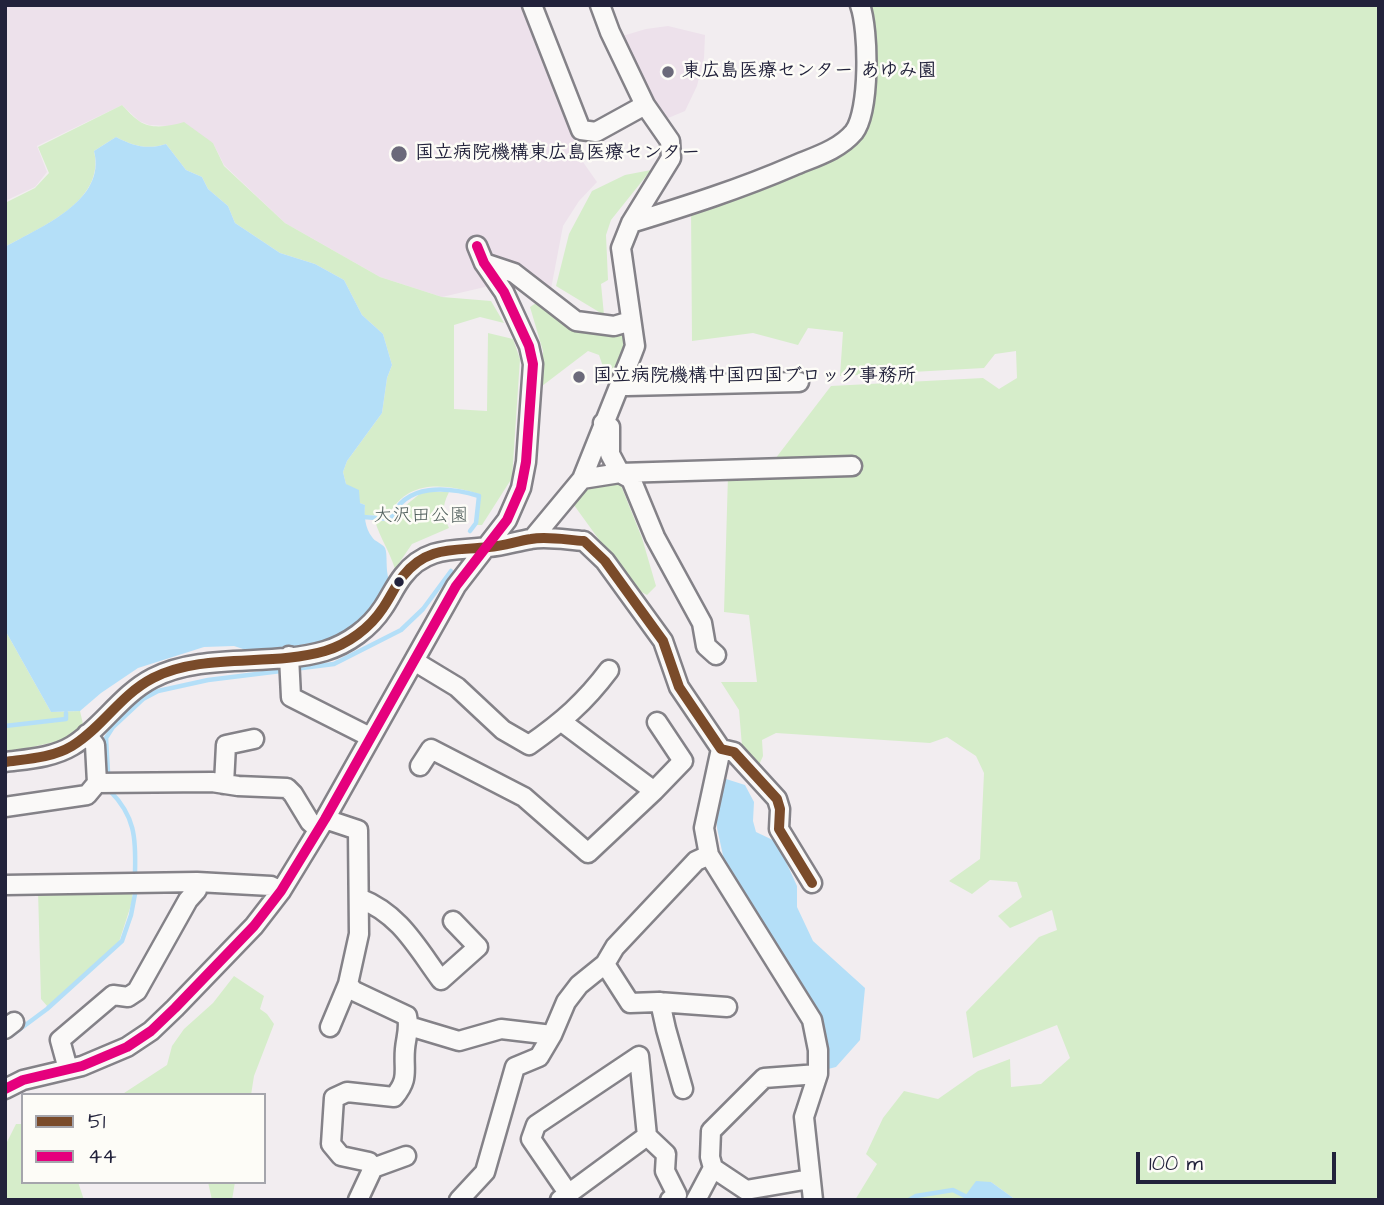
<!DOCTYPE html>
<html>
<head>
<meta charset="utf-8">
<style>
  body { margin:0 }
  #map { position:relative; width:1384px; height:1205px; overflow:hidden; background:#f2edf0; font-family:"Architects Daughter",sans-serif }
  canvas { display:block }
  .frame { position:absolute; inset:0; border:7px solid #22223b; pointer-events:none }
  .legend { position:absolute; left:21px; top:1093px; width:245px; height:91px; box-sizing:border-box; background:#fdfcf7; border:2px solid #a5a5ac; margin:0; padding:9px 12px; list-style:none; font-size:21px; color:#22223b }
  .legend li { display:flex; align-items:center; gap:14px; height:35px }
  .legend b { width:35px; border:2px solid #a5a5ac }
  .scale { position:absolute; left:1136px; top:1152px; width:200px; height:32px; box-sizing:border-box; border:4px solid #22223b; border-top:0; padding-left:9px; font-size:21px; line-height:24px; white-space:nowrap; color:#22223b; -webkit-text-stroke:5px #fdfcf7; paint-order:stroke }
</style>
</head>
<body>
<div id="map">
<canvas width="1384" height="1205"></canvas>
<div class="frame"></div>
<ul class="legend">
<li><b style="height:9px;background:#7a4b2a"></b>51</li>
<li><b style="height:9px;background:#e5007d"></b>44</li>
</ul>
<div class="scale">100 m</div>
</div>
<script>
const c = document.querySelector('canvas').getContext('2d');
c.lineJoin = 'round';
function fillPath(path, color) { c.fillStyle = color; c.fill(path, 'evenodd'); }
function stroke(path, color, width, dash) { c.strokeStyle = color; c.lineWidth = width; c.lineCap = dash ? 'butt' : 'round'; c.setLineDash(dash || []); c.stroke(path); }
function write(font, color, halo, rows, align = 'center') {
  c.font = font + ' "Architects Daughter","Klee One",sans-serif'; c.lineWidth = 5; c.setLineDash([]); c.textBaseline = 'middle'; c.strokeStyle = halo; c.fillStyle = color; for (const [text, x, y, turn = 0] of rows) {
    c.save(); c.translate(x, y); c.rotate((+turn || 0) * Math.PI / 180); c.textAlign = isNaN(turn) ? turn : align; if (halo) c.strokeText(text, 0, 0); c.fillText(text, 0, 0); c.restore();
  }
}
fillPath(new Path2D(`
  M5 5H522L583 162 597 182 579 201 563 226 550 294 518 271 485 287 442 297 380 277 285 223 224 165 213 143 169 126 149 125 139 121 122 105 37 146 47 172 35 187 5 201Z
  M668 26 705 35 704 58 697 86 685 111 661 121 619 37 646 29Z`), '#ede1eb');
fillPath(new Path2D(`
  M865 5H1379V1200H1016L991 1182 965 1196V1200H920L916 1196 909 1200H855L877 1164 866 1154 883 1118 904 1091 938 1099 978 1071 1010 1059 1011 1087 1041 1084 1070 1058 1057 1025 973 1058 966 1012 1039 937 1057 930 1052 910 1010 928 998 916 1022 897 1017 882 990 880 972 894 949 881 980 859 984 773 976 756 947 737 930 743 776 733 762 740 763 756 759 765 742 746 739 710 721 682H757L749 615 724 612 728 475 772 463 831 386 983 378 999 389 1017 378 1016 351 995 354 984 368 840 376 843 332 808 328 798 345 753 333 692 341 691 207 842 148 864 135 875 52Z
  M122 105C127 110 133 117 139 121 152 130 170 126 184 122L213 143 224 166 285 223 380 277 442 297 491 301 504 323 480 317 454 325V409L487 411 488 333 513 339 520 359 512 478 482 525H477L479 494C445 484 408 478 388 516L364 515 365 505 360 503 346 484 343 472 347 461 382 413 387 378 392 365 383 334 362 315 344 280 315 264 280 253 235 223 228 206 208 189 202 177 186 170 166 144C147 150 133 146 116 137L94 151C106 202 40 227 5 247V203L35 188 49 173 38 147Z
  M651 170 611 220 606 235 608 280 601 284 604 315 556 286 569 234 592 191 625 175Z
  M539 301 584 331 623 329 628 332C629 352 620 366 608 381L599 355 588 351 542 386 543 351 530 307Z
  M611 478 620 483 642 538 656 586 647 595 634 588 571 501 588 484Z
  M422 492H449C442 506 442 514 449 528L412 544 395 569C390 552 380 538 375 521H392L394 515Z
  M5 630 51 712 80 711 83 724 68 739 5 753Z
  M133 888 132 902 119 942 48 1007 41 999 38 890Z
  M234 976 264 996 260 1009 267 1014 274 1024 254 1076 251 1095H121L167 1065 172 1046 184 1029 213 1003Z
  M16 1124H23V1182H78L84 1200H5V1146Z
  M208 1182H235L232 1200H212Z`), '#d6edca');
fillPath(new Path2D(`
  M116 137C133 146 147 150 166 144L186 170 202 177 208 189 228 206 235 223 280 253 315 264 344 280 362 315 383 334 392 365 387 378 382 413 347 461 343 472 346 484 359 490 360 503 365 505C364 516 365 528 372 537 375 542 382 543 385 548 388 554 385 569 389 580L381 595 357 623 328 640 295 646 249 651 234 646 204 647 138 668 101 693 80 711 51 712 5 630V247C40 227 107 201 94 151Z
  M723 778 745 785 754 802 753 821 756 832 777 842 797 886V907L813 941 865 988 860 1040 836 1067 824 1070 818 1014 724 860 717 828 716 805Z
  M976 1181 991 1182 1016 1200H965V1196Z`), '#b4dff8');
stroke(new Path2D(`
  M363 517 391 519C405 482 449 487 479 496L476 523 470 531
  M294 669 334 664 401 630 423 609 451 571
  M5 726 66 719V713
  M108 772 106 738 113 727 143 699 158 691 208 680 281 671
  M110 791C135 816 136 838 135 872
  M7 1037 12 1035 47 1009 122 941 131 915 135 894
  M909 1200 916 1196 953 1190 965 1196`), '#b4dff8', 4.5);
const minor = new Path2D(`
  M532 5 581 130 596 132 645 105
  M631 223C686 206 740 189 793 166 814 157 839 150 854 132 870 111 869 30 860 5
  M484 263 514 273 576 321 614 326 631 321
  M620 382 627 386 799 382
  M603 423 610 427V454L620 473 631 479 655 537 702 623 706 646 716 655
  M582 479 620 473 852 466
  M533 538 582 479 632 354 635 346 621 248 631 223 671 158 670 141 645 105 610 32 600 5
  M289 656 291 697 370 737
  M414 661 457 687 503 730 529 745C562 722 585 702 609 670
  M87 734 95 745 97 783 212 782 238 786 287 788 293 794 310 822 318 829
  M721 749 704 828 709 855 812 1020 818 1050V1074L804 1117 813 1200
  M5 762C27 759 52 758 72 746 102 728 120 695 153 678 203 652 271 667 325 651 348 644 370 628 383 608 390 598 395 586 403 576 427 545 456 551 489 547 504 546 517 541 531 539 547 536 567 540 584 541L605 561 663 641 679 687 721 749 734 752 777 799 780 809 779 829 812 883
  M420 766 431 749 524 797 588 853 654 791 562 722
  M224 784 226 745 254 739
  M654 791 683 761 657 722
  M5 807 87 795 97 783
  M325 819 358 830 359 934 348 984 354 991 407 1016C410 1028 406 1037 405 1049 403 1071 410 1078 394 1097L347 1092 334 1098 331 1144 341 1156 369 1162 373 1168 358 1200
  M5 885 197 882 271 886 281 891
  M359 898C400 914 416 946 441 980L478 947 453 921
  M605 964 630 1003 658 1002 727 1007
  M660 1002 666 1029 683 1089
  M409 1026 459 1041 501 1029 552 1035
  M330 1027 348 984
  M5 1029 14 1022
  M68 1069 60 1040 113 995 128 997 137 991 188 900 197 890V882
  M5 1089 23 1080 82 1066 127 1047 151 1031 175 1008 254 926 281 891 325 819 456 586 507 520 521 488 526 462 533 364 529 346 504 292 484 263 477 246
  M373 1168 406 1156
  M810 1179 746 1190 713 1168 710 1157 711 1131 764 1078 818 1074
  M568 1193 531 1139 536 1125 639 1056 647 1136 666 1154 665 1171 677 1195 670 1200
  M459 1200 485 1172 515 1067 539 1057 552 1035 566 1002 579 985 605 964 615 947 696 861 709 855
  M560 1200 647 1136
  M696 1200 713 1168`);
stroke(minor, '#848288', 23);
stroke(minor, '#faf9f8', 18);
stroke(new Path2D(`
  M5 762C27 759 52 758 72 746 102 728 120 695 153 678 203 652 271 667 325 651 348 644 370 628 383 608 390 598 395 586 403 576 427 545 456 551 489 547 504 546 517 541 531 539 547 536 567 540 584 541L605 561 663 641 679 687 721 749 734 752 777 799 780 809 779 829 812 883`), '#7a4b2a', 10);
stroke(new Path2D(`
  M5 1089 23 1080 82 1066 127 1047 151 1031 175 1008 254 926 281 891 325 819 456 586 507 520 521 488 526 462 533 364 529 346 504 292 484 263 477 246`), '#e5007d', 10);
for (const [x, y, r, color] of [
  [668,72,7,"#6b697a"],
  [399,154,9,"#6b697a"],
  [579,377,7,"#6b697a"],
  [399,582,6,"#22223b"]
]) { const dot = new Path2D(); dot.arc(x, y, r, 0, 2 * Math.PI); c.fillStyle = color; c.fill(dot); stroke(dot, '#fdfcf7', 2.5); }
write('bold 19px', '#22223b', '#fdfcf7', [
  ["東広島医療センター あゆみ園",682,72],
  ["国立病院機構東広島医療センター",415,154],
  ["国立病院機構中国四国ブロック事務所",593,377]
], 'left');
write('19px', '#515f5d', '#fdfcf7', [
  ["大沢田公園",421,517]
]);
</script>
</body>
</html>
